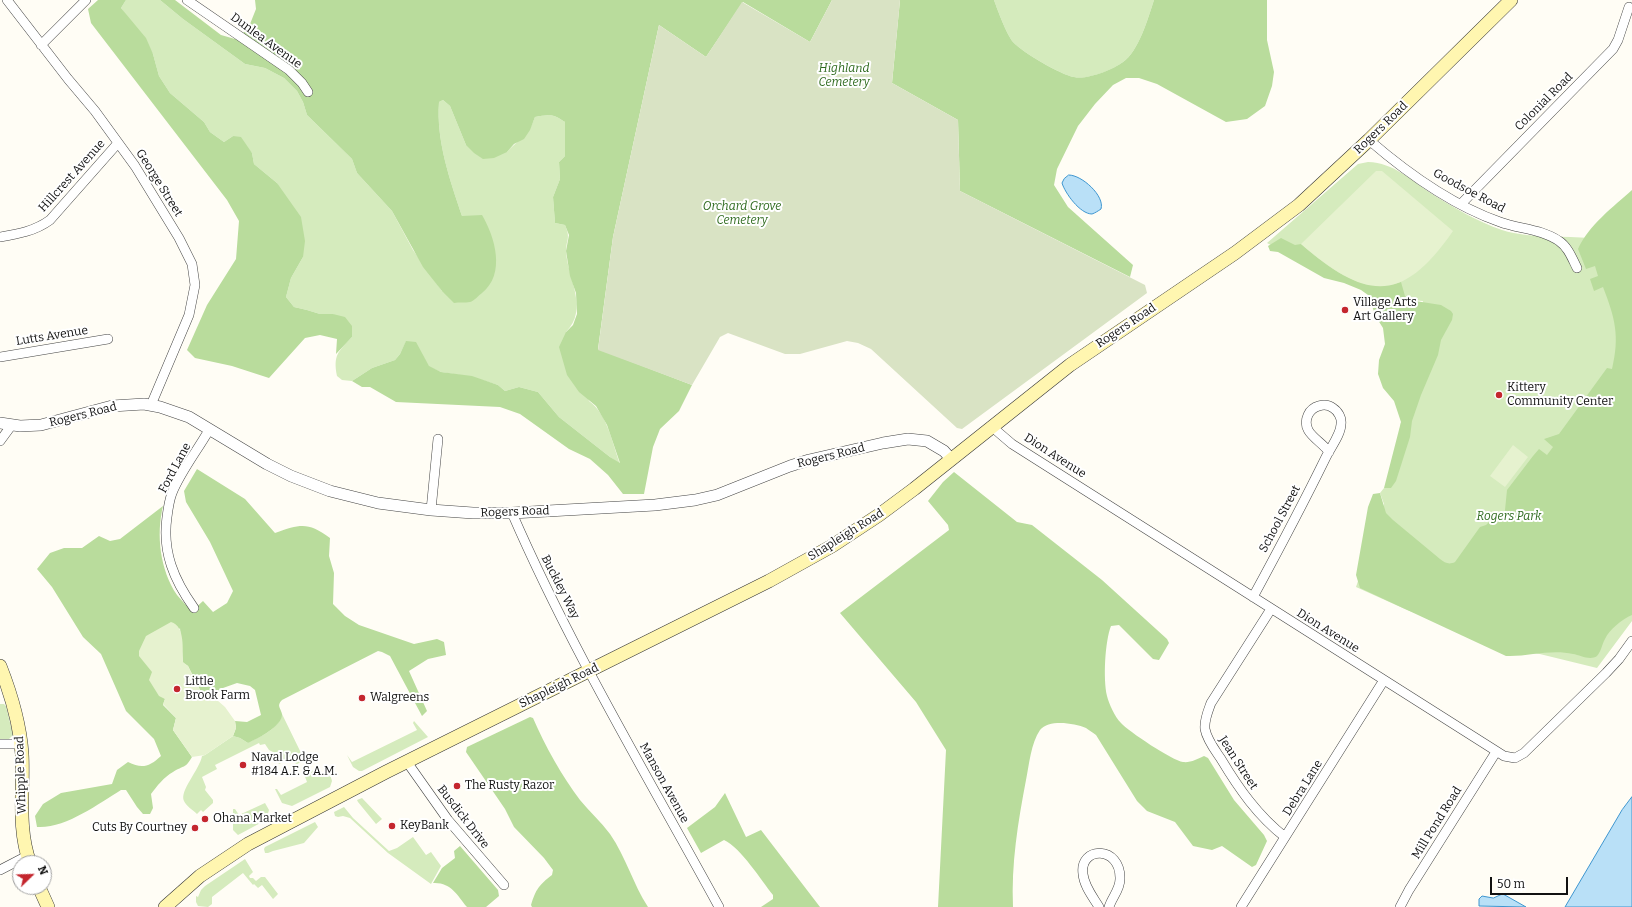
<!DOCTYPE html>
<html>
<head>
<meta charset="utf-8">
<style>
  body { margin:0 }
  #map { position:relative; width:1632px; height:907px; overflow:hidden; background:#fffdf5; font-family:Bitter,serif }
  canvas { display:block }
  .north { position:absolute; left:12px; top:855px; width:40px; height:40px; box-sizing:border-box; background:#fff; border:1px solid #a0a0a0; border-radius:50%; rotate:67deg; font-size:11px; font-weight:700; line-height:16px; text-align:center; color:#111 }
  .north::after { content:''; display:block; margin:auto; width:14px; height:18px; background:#c4262e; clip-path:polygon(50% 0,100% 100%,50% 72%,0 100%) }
  .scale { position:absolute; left:1490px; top:877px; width:78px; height:18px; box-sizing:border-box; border:2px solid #111; border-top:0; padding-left:5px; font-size:12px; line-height:14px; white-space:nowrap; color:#111; -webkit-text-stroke:3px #fff; paint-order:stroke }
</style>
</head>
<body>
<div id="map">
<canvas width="1632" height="907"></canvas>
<div class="north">N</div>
<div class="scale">50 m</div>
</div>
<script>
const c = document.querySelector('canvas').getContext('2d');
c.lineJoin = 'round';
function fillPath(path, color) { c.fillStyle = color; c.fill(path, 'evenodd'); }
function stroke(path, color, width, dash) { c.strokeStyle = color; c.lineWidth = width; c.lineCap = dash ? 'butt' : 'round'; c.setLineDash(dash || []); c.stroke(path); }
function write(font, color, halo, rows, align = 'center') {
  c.font = font + ' Bitter,serif'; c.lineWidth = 4; c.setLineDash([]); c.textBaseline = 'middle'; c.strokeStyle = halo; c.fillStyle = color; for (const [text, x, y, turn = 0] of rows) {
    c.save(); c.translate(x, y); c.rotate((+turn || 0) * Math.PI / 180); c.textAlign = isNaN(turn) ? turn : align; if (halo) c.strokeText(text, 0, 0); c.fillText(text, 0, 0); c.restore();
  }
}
fillPath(new Path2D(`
  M126 0H160L183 19 245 64 265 68 284 78 297 91 303 102 307 115 352 159 357 173 392 211 413 250 442 291 470 216H462C450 180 436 141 439 102L443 100 450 106 466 145 507 152C521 137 527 138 535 117 549 114 554 114 565 122V156L559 162 560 179 553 197 555 223 565 225C571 239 566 239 566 252 568 279 589 309 566 332L589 401C608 415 612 443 620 464L610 457 559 417 538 392 519 387 505 391 498 385 472 377 441 372 429 367 424 358 406 342 400 354 395 360 372 368 352 381 342 380 337 376C333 355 338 352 352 337L333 314H320L307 310 294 307 286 297 291 278 303 257 277 183 254 164 252 153 233 136 224 142 210 132 204 122 170 93 159 76 153 54 121 8Z
  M994 0H1154C1148 18 1139 51 1123 62 1112 70 1088 80 1074 77 1061 75 1022 52 1013 42 1006 33 998 11 994 0Z
  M1368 162C1394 163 1411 180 1432 194 1453 207 1478 222 1502 230 1517 235 1535 236 1550 236 1577 238 1605 237 1632 242V621L1597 668 1503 645 1407 610 1356 587 1384 504 1380 493 1384 488H1389L1423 301 1409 300 1338 280 1267 243 1358 164Z
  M0 704H4L6 706 13 735 9 739H0Z
  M282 714 303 757 301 762 297 764 295 763 293 757 279 764 273 752 269 750 265 744 260 745 259 743 215 765 217 769 202 777 206 787 205 790 213 800V803L203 812 201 810 197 814C193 810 186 806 184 801 179 791 200 769 202 756L205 755 233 736 240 738 248 743C261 736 279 729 282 714Z
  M414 721 428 737 362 771H359L353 767 347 755 352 762 417 730 413 723Z
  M312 770 317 777 329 771 332 781 330 787 292 806 282 803 275 789H277L281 795 307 782 304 774Z
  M362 798 382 819 376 824 358 802 357 800Z
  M265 803 269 810 266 820 238 835 233 830V809H235L239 815Z
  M344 807 353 818 389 851 397 848 413 837 426 855 431 852 441 866 431 884 388 853 350 818 343 816 338 817 335 816 334 812Z
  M315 822 318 827 304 843 273 851 268 853H265L264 849 265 847Z
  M245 859 253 872 249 876 250 878H253L256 881 261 877H265L278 894 273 899 262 885 258 888 254 884 253 885 243 873 212 897V904L208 907 198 906 196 902V896L198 897 201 890 205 886Z`), '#d5ebbd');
fillPath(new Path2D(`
  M98 0H126L121 8 146 38 153 54 159 76 170 93 204 122 210 132 224 142 233 136 241 137 252 153 254 164 277 183 301 217 305 241 303 257 291 278 286 297 294 307 307 310 320 314H333L345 317 352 326V337L336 354 337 339 320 335 305 338 269 378 232 366 195 358 187 350 207 305 236 259 239 221 227 200 91 23 88 9Z
  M160 0H175L221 35 235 39 248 29 256 9 255 0H832L810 42 743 2 706 57 659 25 613 237 598 349 692 385 679 411 660 429 653 447 644 494H623L608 475 590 459 569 449 520 414 500 407 396 402 370 387H362L352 381 372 368 395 360 400 354 406 341 416 342 429 366 441 372 472 376 498 385 505 391 519 387 538 392 559 417 610 457 620 463 607 425 596 406 579 392 567 375 559 347 566 332 573 325 577 314 576 293 570 276 566 251 569 235 565 225 555 223 553 197 560 179 559 162 565 156V122C554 114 549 114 535 117L530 130 524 139 514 144 507 152 494 158 483 159 474 153 466 145 450 106 443 100 439 102C436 141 450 180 462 216L482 215C495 237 506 274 482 293 479 295 474 301 470 302 465 303 459 302 454 303L442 291 423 267 392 211 357 173 352 159 307 115 303 102 297 91 284 78 265 68 245 64 183 19Z
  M900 0H994C998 11 1006 33 1013 42 1022 52 1061 75 1074 77 1087 80 1112 70 1123 62 1139 51 1148 18 1154 0H1267V40L1274 72 1272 86 1265 106 1247 119 1226 122 1157 84 1139 78H1126L1113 85 1095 104 1078 126 1057 169 1054 185 1068 207 1133 265 1130 277 960 191 958 120 892 83Z
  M1632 190V615C1622 619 1609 630 1605 639 1602 644 1601 652 1597 656 1590 661 1580 655 1573 654 1550 649 1528 657 1506 656L1360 588 1356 575 1368 507 1373 494 1380 493 1386 513 1393 520 1440 559C1445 563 1449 565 1455 562L1480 527 1486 525 1491 520 1494 523 1504 520 1507 490 1533 456 1539 449 1547 455 1553 447 1544 439 1559 434 1607 368 1612 369C1620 336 1615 318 1603 287L1594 291 1590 279 1598 276 1595 266 1586 269 1578 249C1589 225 1613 207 1632 190Z
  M1281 238 1295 245 1301 244C1329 268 1362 295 1401 282L1405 296 1409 300 1441 305 1451 311 1453 314 1452 320 1441 340 1438 355 1421 395 1412 421 1410 437 1396 481 1391 488H1384L1401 422 1394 401 1383 388 1378 374 1379 360 1385 344 1383 328 1376 317 1368 295 1361 290 1344 283 1324 278 1278 252 1270 251 1268 246Z
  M197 469 245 499 275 533C301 524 308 522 330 538L329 556 334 573 333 604 345 616 359 625 414 644 437 639 444 642 446 655 428 659 409 671 427 711 422 716 390 656 382 652 378 651 282 700C276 706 281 708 282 714 283 726 257 739 248 743L240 738 233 736 236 728 235 721 247 722 261 715 255 690 250 686 237 683 223 688 214 697 209 693 199 692 200 690 188 666 183 663 180 628 152 672 165 699 163 705 176 718 173 730 192 757C185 769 184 765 173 772 164 777 157 786 151 794L153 808 150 814H143L137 807 126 790H121C98 804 65 829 37 827L35 816 43 804 61 793 112 784 117 770 128 762C142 769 149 767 161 756L154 739 126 711 101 654 83 637 52 587 37 569 50 553 64 548H82L99 536 110 541 120 539 163 506C156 535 160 570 177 595 182 601 187 606 192 611L203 601 213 612 227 603 233 591 210 542 186 502 184 491Z
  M954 472 1017 522 1032 525 1102 580 1167 639 1169 643 1159 660 1153 659 1119 625 1111 626C1105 641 1103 679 1107 696 1109 704 1115 717 1121 723 1128 731 1173 761 1183 762 1190 763 1198 759 1204 756L1208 758 1234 800 1264 835 1267 841 1256 865 1252 867 1222 846 1212 850 1193 846 1175 822 1147 811 1137 801 1096 735C1093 733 1089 730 1086 728 1074 723 1049 719 1040 730 1031 743 1029 765 1026 780 1018 822 1011 864 1013 907H938L946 750 916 702 840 613 949 530 948 525 928 501 943 482Z
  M530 717 533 718C545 746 562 776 580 800 590 812 601 822 610 834 626 857 633 884 648 907H532L531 905C536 889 539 885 552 875L553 870 544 858 514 827 505 809 466 752 467 747Z
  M725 793 746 837 761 830 820 907H761L773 899V895C761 880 741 848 724 840L701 853 687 828 715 807Z
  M460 846 498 890 499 896 486 907H467C457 895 451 882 433 883L442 868 455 858 454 851Z`), '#b9dc9c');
fillPath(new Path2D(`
  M832 0H900L892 83 958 120 960 191 1145 285 1147 293 962 429 957 428 871 349 858 343 847 341 800 354H785L728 333 720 337 692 385 598 350 613 237 659 25 706 57 742 2 810 42Z`), '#d9e3c4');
fillPath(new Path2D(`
  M1376 171H1382L1453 231C1402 305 1366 300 1301 244Z
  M1513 445 1528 457 1505 487 1490 476Z
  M171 622C186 626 182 651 183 662L188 666 200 690 199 691 209 693 225 707 235 721 236 728 233 736 205 755 192 757 173 730 176 718 163 704 165 699 159 696 149 680 152 672 139 656V651L146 636Z`), '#e6f2cf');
const water = new Path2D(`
  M1069 175C1082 175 1105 196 1101 209 1098 211 1095 213 1092 214 1080 214 1065 193 1062 183L1064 179Z
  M1632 797V907H1565L1622 810Z
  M1503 894 1526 907 1479 906V899L1482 896 1493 898Z`);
fillPath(water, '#b9e0f7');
stroke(water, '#3f96cf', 1);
const minor = new Path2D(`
  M7 0 68 79 95 111 135 166 179 238 192 264 195 285 189 315 151 405
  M187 0 289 70 302 83 308 92
  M41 45 86 0
  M1369 140C1406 172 1454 206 1500 222 1519 229 1542 229 1559 241 1568 247 1572 258 1577 268
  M1461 204 1613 49 1618 40 1629 7
  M0 237C18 234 35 231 50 220L118 143
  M0 357 108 339
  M991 426 1012 444 1504 756 1515 758 1524 753 1606 673 1619 659 1632 641
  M0 441 11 426
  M431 510 438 439
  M512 513C571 649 648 777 719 907
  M1253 597C1278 551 1303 504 1326 457 1331 447 1341 434 1341 424 1342 418 1338 411 1333 408 1325 402 1312 406 1308 415 1300 433 1321 440 1329 452
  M194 608C174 580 162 552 167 517 168 509 169 501 172 493 181 471 197 451 209 430
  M1271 609 1211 703C1208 711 1204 720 1205 729 1207 740 1215 750 1221 759 1239 789 1258 816 1285 837
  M0 744H21
  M407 762 448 820 504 885
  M0 870 27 856
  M1099 907C1093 897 1084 886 1083 874 1079 846 1121 845 1120 879 1120 890 1112 897 1109 907
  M1241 907 1384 680
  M1400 907 1409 890 1496 752`);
const tertiary = new Path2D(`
  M0 423 20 426 41 425 112 406 144 404 160 407 189 417 267 464 291 476 330 491 378 503 431 510 473 513H512L655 505 695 500 717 495 790 466 809 460 883 443 908 439 927 441 944 451 951 459`);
const secondary = new Path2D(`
  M0 666C11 694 20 724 22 754 24 790 17 828 30 863
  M39 887 48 907
  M165 907 200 876 248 844 386 772 769 581 832 546 879 515 914 489 1070 365 1235 253 1299 205 1369 140 1511 0`);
stroke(minor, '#444', 10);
stroke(tertiary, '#444', 12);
stroke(secondary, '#333', 14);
stroke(minor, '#fff', 9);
stroke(tertiary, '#fff', 11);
stroke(secondary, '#fff6b0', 13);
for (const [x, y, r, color] of [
  [1345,310,4,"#c4262e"],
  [1499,395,4,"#c4262e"],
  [177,689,4,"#c4262e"],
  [362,698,4,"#c4262e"],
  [243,765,4,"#c4262e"],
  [457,786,4,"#c4262e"],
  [205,819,4,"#c4262e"],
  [392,826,4,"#c4262e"],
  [195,828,4,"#c4262e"]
]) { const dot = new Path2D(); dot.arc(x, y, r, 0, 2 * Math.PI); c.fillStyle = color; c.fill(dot); stroke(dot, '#fff', 1.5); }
write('12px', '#111', '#fff', [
  ["Dunlea Avenue",266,41,36],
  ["Colonial Road",1544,102,-45],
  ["Rogers Road",1381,128,-44],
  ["Hillcrest Avenue",72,176,-48],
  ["George Street",159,183,58],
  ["Goodsoe Road",1469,191,28],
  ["Rogers Road",1126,326,-34],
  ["Lutts Avenue",52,336,-9],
  ["Rogers Road",83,415,-14],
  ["Rogers Road",831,456,-14],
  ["Dion Avenue",1055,456,33],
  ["Ford Lane",175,468,-62],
  ["Rogers Road",515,512,-2],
  ["School Street",1280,519,-62],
  ["Shapleigh Road",846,535,-32],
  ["Buckley Way",560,587,63],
  ["Dion Avenue",1328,631,32],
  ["Shapleigh Road",559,686,-26],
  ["Jean Street",1238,763,57],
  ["Whipple Road",21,775,-92],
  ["Manson Avenue",664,783,61],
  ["Debra Lane",1303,788,-58],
  ["Busdick Drive",463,817,52],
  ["Mill Pond Road",1437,823,-58]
]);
write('italic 12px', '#2f6b1f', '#fff', [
  ["Highland",844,69],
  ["Cemetery",844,83],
  ["Orchard Grove",742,207],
  ["Cemetery",742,221],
  ["Rogers Park",1509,517]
]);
write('12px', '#111', '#fff', [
  ["Village Arts",1353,303],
  ["Art Gallery",1353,317],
  ["Kittery",1507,388],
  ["Community Center",1507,402],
  ["Little",185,682],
  ["Brook Farm",185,696],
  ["Walgreens",370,698],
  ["Naval Lodge",251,758],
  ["#184 A.F. & A.M.",251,772],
  ["The Rusty Razor",465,786],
  ["Ohana Market",213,819],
  ["KeyBank",400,826],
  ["Cuts By Courtney",187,828,"right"]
], 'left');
</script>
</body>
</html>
